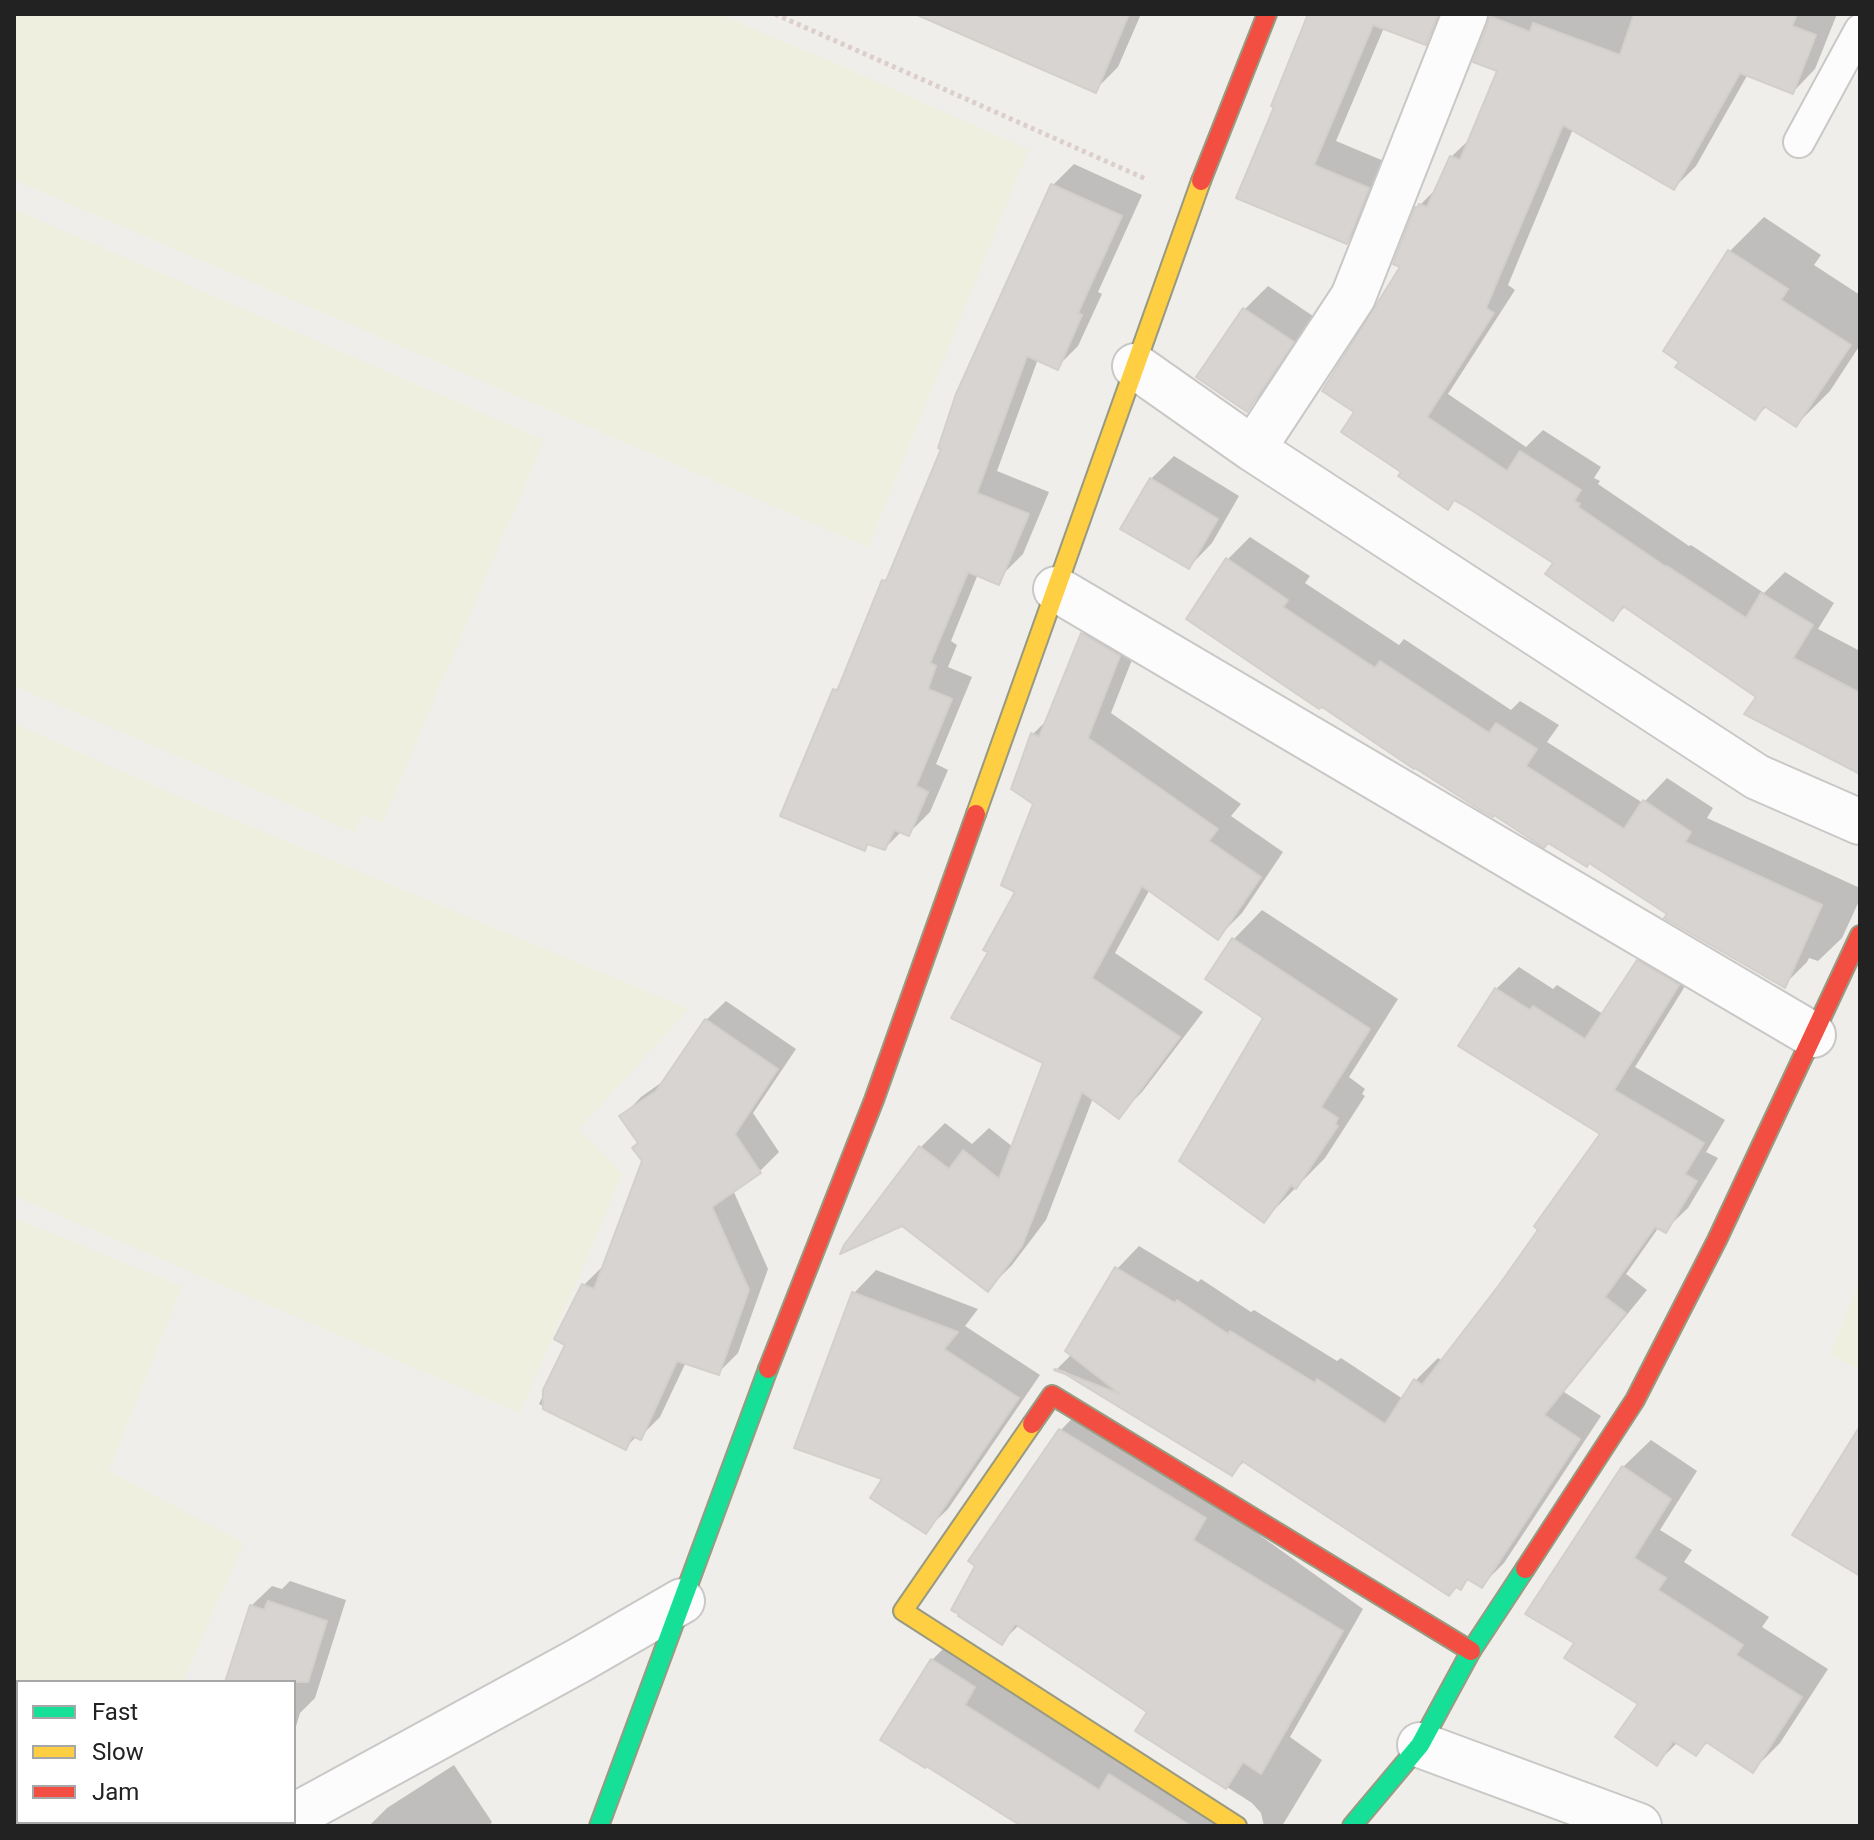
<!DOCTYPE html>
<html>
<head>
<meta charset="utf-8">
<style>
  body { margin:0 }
  #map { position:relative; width:1874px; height:1840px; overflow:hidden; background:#f0eeeb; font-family:Roboto,sans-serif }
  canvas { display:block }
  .frame { position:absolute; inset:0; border:16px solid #222; pointer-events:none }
  .legend { position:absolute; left:16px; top:1680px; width:280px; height:144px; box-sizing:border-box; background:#fff; border:2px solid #a7a7a7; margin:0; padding:10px 14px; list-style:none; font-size:24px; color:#222 }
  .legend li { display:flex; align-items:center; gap:16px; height:40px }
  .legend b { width:40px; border:2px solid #a7a7a7 }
</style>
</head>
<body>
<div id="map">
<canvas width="1874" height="1840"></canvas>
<div class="frame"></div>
<ul class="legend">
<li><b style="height:10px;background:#16e098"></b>Fast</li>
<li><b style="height:10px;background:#ffcf43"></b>Slow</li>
<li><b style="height:10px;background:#f24e42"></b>Jam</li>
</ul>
</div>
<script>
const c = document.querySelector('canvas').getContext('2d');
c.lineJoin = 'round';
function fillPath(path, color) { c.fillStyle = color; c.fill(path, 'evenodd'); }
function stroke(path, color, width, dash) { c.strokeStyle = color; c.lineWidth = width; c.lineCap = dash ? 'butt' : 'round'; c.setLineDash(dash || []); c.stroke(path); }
fillPath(new Path2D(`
  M14 14H719L837 64 1029 150 868 547 14 180Z
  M14 209 544 440 382 824 363 815 356 833 14 686Z
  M14 723 157 787 689 1009 579 1129 623 1174 520 1413 14 1196Z
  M14 1218 182 1286 109 1471 244 1543 183 1682H18V1698L14 1696Z
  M1860 1279V1370L1830 1355Z
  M14 1728 18 1729V1822H228L237 1826H14Z`), '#efefdf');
fillPath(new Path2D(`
  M949 14H1141L1118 67 1095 90Z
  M1310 14H1451L1426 40 1386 23 1336 141 1391 164 1370 219 1346 242 1277 106Z
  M1491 14H1837L1815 69 1793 92 1748 74 1696 166 1674 188 1573 129 1508 285 1515 290 1448 394 1526 447 1543 430 1601 467 1594 478 1600 481 1598 484 1689 546 1691 545 1764 593 1785 572 1834 603 1818 629 1860 651V772L1758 696 1626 606 1613 618 1556 562 1456 499 1448 508 1404 472 1357 412 1403 266 1417 208 1437 188 1451 157 1472 137 1500 69 1490 23Z
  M1074 164 1142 195 1098 292 1102 294 1078 346 1057 367 1038 359 997 471 1049 492 1023 554 1001 576 978 574 951 641 957 645 948 667 972 677 936 764 948 770 930 812 908 834 902 831 885 848 870 843 864 849 835 690 842 683 884 581 891 573 1053 185Z
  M1764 217 1821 255 1814 265 1860 295V345L1830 391 1796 425 1767 406 1755 418 1665 350 1730 251Z
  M1268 286 1316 318 1270 386 1247 409 1198 376 1245 309Z
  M1174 456 1239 496 1212 543 1189 567 1151 479Z
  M1250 537 1310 576 1305 583 1399 645 1404 639 1511 710 1520 701 1559 725 1547 742 1643 803 1667 778 1713 808 1707 818 1860 888V899L1842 938 1818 961 1809 958 1807 962 1784 985 1590 861 1549 840 1227 560Z
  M1107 610 1143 632 1111 713 1241 804 1231 816 1283 852 1242 913 1218 937 1150 889 1115 953 1203 1012 1142 1092 1118 1116 1093 1098 1046 1220 1012 1265 988 1289 921 1147 945 1123 972 1144 989 1128 1013 1147 1046 1062 990 951 1018 891 1036 803 1033 734 1049 718 1083 634Z
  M1262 910 1398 999 1349 1077 1365 1089 1362 1094 1365 1096 1325 1158 1264 1220 1266 1018 1234 939Z
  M1660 939 1700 962 1635 1067 1725 1120 1706 1152 1718 1158 1688 1208 1665 1230 1659 1227 1626 1274 1647 1290 1564 1392 1601 1416 1504 1563 1482 1585 1470 1578 1460 1587 1245 1461 1232 1473 1066 1372 1057 1369 1072 1354 1117 1269 1139 1246 1198 1282 1201 1279 1251 1312 1254 1310 1337 1361 1341 1358 1403 1399 1416 1380 1438 1358 1443 1361 1541 1230 1603 1134 1496 989 1519 967 1553 989 1557 985 1603 1014 1638 961Z
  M726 1001 796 1049 753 1113 779 1152 760 1171 733 1190 768 1269 738 1353 718 1373 686 1362 660 1417 640 1437 637 1436 626 1447 539 1404 568 1344 583 1286 603 1266 644 1161 640 1143 622 1117 641 1097 665 1080 706 1020Z
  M876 1270 978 1309 965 1326 1040 1375 948 1509 925 1531 885 1478 797 1447 854 1293Z
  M1082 1408 1363 1609 1290 1737 1322 1760 1282 1826H1264L1261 1813 1252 1803 1138 1730 1150 1711 1019 1625 1002 1642 978 1565 971 1561 1061 1430Z
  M1651 1440 1697 1471 1660 1530 1692 1550 1684 1562 1769 1617 1762 1627 1828 1669 1780 1743 1753 1770 1709 1741 1696 1754 1678 1742 1657 1763 1640 1703 1577 1642 1623 1467Z
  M290 1581 346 1600 315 1698 300 1713 294 1733V1682H227L251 1606 272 1586 282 1589Z
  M954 1638 1246 1826H1024L932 1660Z
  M454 1765 492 1822 489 1826H369L387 1808Z`), '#0003');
const building = new Path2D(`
  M915 14H1129L1096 93Z
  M1308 14H1438L1426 45 1373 25 1314 165 1369 188 1347 244 1236 198 1274 107 1271 106Z
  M1634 14H1797L1792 26 1816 35 1793 94 1740 73 1674 190 1563 125 1486 308 1494 313 1427 417 1507 471 1520 451 1581 490 1574 501 1580 504 1578 507 1666 567 1667 566 1746 618 1761 593 1813 625 1793 658 1860 693V774L1744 714 1756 697 1623 606 1613 621 1545 574 1553 563 1468 508 1454 500 1448 510 1398 476 1401 472 1341 432 1354 412 1322 391 1400 267 1393 264 1415 207 1417 208 1419 204 1427 207 1450 156 1460 160 1497 71 1473 62 1488 23 1489 16 1530 32 1533 23 1620 55Z
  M1051 184 1122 216 1078 313 1082 315 1058 370 1027 356 977 493 1029 514 999 585 968 572 930 663 936 666 928 689 952 699 916 786 928 792 909 836 894 830 885 850 867 844 865 851 780 816 833 689 837 691 882 580 886 581 941 449 938 448 956 394Z
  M1728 250 1788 289 1781 300 1851 345 1796 427 1764 406 1755 420 1675 367 1679 362 1663 351Z
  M1243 308 1294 342 1247 412 1196 377Z
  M1150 478 1218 519 1189 569 1120 529Z
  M1226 558 1288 600 1283 607 1375 668 1380 661 1489 733 1496 723 1537 749 1526 766 1624 829 1643 800 1691 832 1685 842 1822 905 1785 988 1664 918 1667 914 1589 863 1587 867 1548 843 1544 848 1494 815 1493 817 1479 809 1415 768 1414 769 1322 707 1319 709 1186 619Z
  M1081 633 1120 656 1088 738 1218 829 1209 841 1261 877 1218 940 1142 886 1092 978 1180 1037 1119 1119 1082 1092 1022 1246 988 1292 902 1226 840 1254 844 1245 919 1146 949 1169 963 1150 999 1179 1043 1063 951 1018 988 952 983 950 1015 892 1001 885 1033 804 1011 789 1031 733 1039 737Z
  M1232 938 1370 1029 1321 1107 1338 1118 1335 1124 1338 1126 1296 1189 1291 1185 1264 1223 1179 1161 1263 1018 1205 979Z
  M1637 960 1679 985 1614 1090 1704 1143 1685 1174 1697 1181 1666 1233 1655 1227 1605 1297 1626 1313 1544 1415 1580 1439 1482 1588 1467 1579 1461 1590 1456 1587 1449 1596 1242 1461 1232 1476 1065 1374 1054 1370 1055 1369 1120 1394 1065 1351 1115 1267 1175 1303 1177 1300 1228 1334 1230 1331 1315 1383 1317 1379 1385 1424 1414 1379 1422 1385 1499 1285 1538 1230 1534 1226 1600 1134 1458 1046 1495 988 1530 1010 1533 1006 1585 1039Z
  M705 1019 778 1069 735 1134 761 1173 712 1207 749 1290 719 1375 677 1361 641 1440 632 1436 626 1450 543 1409V1390L565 1345 554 1339 582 1284 594 1289 642 1161 632 1148 638 1143 619 1116 656 1091Z
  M852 1292 958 1332 944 1349 1019 1398 926 1534 870 1498 882 1479 794 1448Z
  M1860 1426V1576L1792 1535Z
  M1059 1429 1206 1518 1193 1540 1343 1631 1261 1774 1243 1762 1226 1789 1135 1731 1147 1712 1015 1624 1002 1645 958 1616 959 1614 951 1610 975 1566 968 1561Z
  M1622 1466 1671 1499 1634 1558 1666 1578 1658 1590 1743 1645 1736 1655 1802 1697 1753 1773 1706 1742 1696 1756 1673 1741 1657 1766 1615 1737 1638 1704 1564 1658 1574 1643 1525 1614Z
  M268 1601 327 1621 308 1682H225L250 1605 264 1610Z
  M931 1659 975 1687 965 1705 1099 1790 1109 1774 1191 1826H1021L926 1766 925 1768 880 1740Z`);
fillPath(building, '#d7d4d2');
stroke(building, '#d3d0cc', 2);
const lane = new Path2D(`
  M1799 142 1860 30`);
const street = new Path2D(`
  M1135 366 1253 449 1757 777 1860 822
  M1253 449 1353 297 1465 14
  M1056 589 1813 1035
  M1420 1745 1639 1826
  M294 1816 578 1661 682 1601`);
const fast = new Path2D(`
  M599 1826 768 1369
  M1352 1826 1420 1745 1471 1651 1525 1569`);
const slow = new Path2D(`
  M976 814 1201 181
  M1032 1424 903 1611 1237 1826`);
const jam = new Path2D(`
  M1201 181 1267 14
  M768 1369 874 1100 976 814
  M1032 1424 1052 1395 1471 1651
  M1525 1569 1635 1400 1717 1240 1860 935`);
stroke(lane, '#c9c8c7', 34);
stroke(street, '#c9c8c7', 48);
stroke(fast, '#999a82', 22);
stroke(slow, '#999a82', 22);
stroke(jam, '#999a82', 22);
stroke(new Path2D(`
  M775 14 1146 179`), '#dccecd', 5, [4, 4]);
stroke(lane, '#fdfcfc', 30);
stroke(street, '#fdfcfc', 44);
stroke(fast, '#16e098', 18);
stroke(slow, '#ffcf43', 18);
stroke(jam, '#f24e42', 18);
</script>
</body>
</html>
